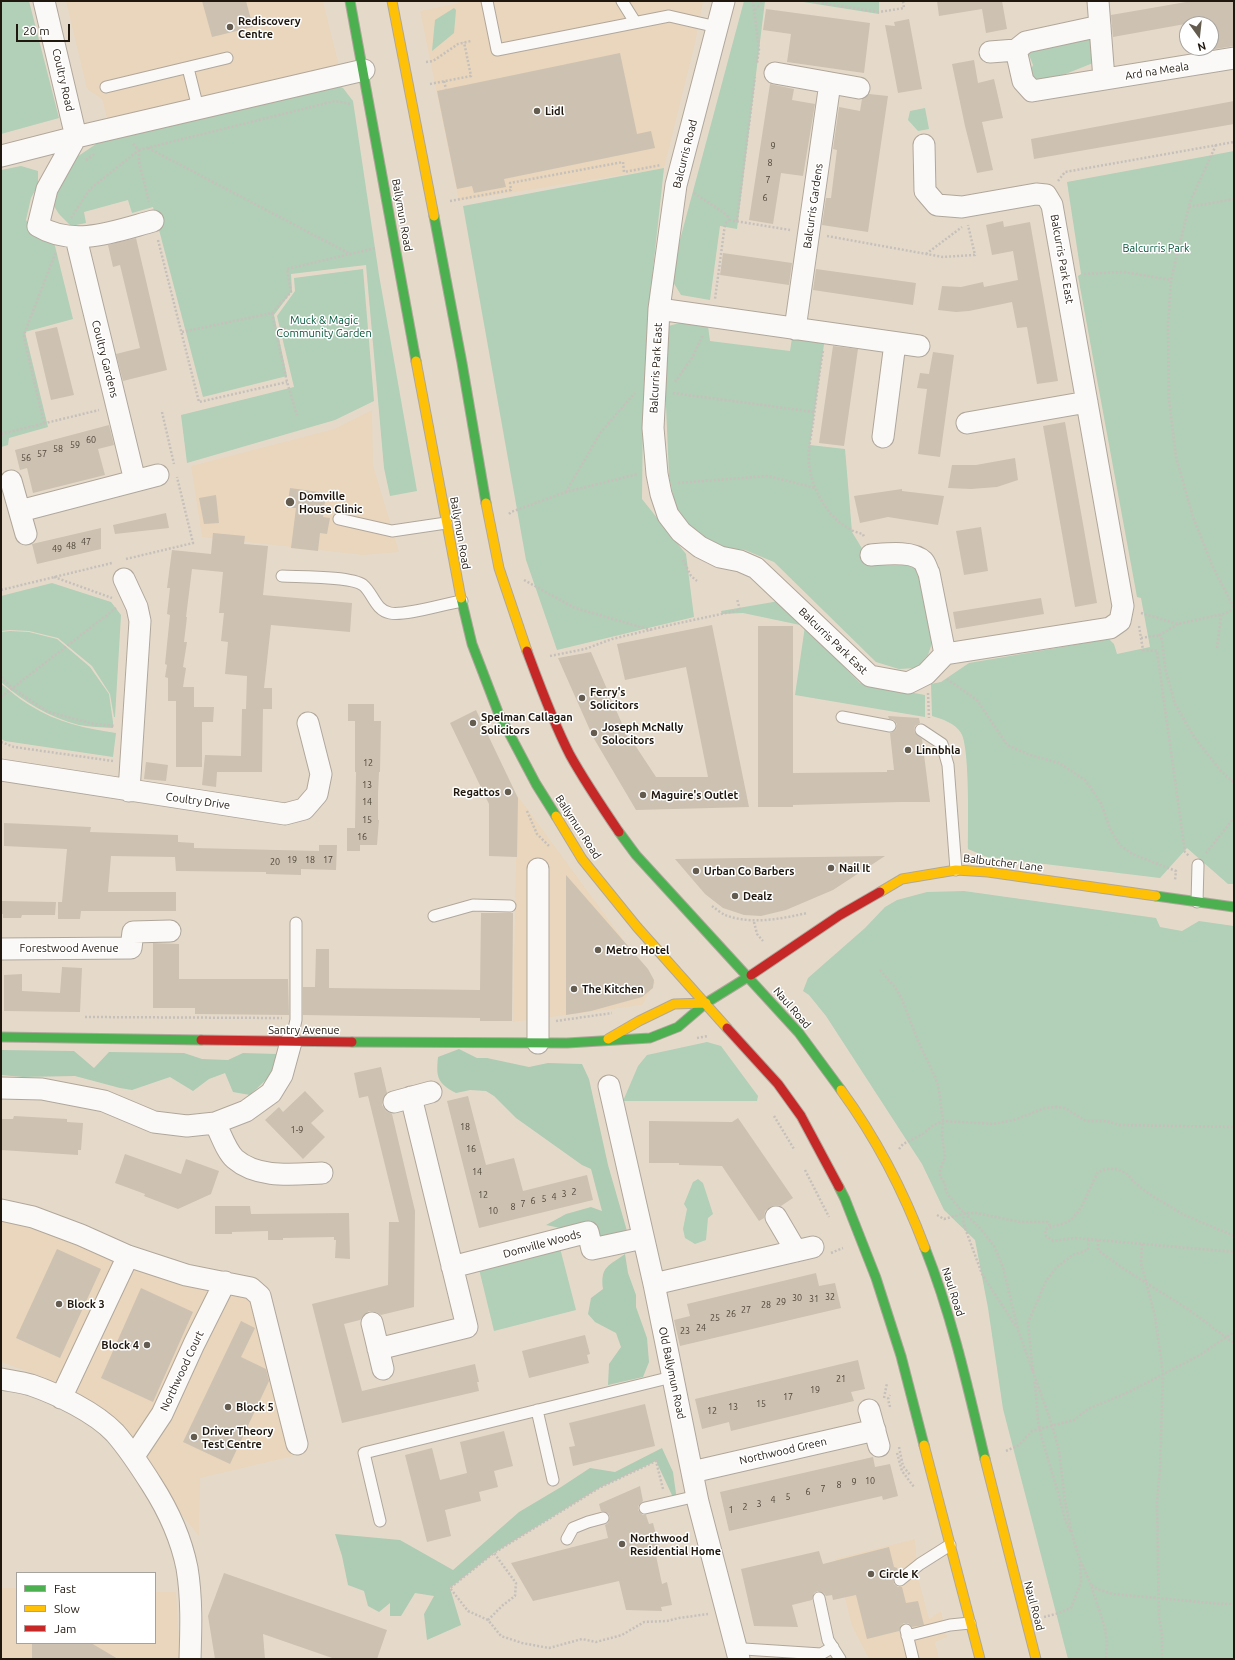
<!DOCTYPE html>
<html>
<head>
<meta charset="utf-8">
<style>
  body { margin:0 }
  #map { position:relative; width:1235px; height:1660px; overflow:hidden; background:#e5daca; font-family:Ubuntu,sans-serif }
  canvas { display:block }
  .frame { position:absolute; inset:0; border:2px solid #20180e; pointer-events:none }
  .legend { position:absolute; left:16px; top:1572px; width:140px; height:72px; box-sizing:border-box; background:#fff; border:1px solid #a6a39f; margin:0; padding:5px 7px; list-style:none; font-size:12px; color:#20180e }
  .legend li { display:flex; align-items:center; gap:8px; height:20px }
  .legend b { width:20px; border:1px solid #a6a39f }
  .north { position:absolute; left:1179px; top:16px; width:40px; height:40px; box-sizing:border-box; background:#fff; border:1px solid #a6a39f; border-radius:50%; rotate:165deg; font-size:11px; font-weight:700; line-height:16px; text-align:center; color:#20180e }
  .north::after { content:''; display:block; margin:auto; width:14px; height:18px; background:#655c50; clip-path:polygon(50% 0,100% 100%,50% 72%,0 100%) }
  .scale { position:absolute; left:16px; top:24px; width:54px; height:18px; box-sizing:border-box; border:2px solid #20180e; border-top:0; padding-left:5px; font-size:12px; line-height:14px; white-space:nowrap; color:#20180e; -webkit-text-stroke:3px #fff; paint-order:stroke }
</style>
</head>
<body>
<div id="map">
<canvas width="1235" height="1660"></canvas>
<div class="frame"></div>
<ul class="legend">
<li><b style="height:5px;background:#4caf50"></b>Fast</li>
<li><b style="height:5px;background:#ffc107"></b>Slow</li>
<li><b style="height:5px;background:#c62828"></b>Jam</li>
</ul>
<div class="north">N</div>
<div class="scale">20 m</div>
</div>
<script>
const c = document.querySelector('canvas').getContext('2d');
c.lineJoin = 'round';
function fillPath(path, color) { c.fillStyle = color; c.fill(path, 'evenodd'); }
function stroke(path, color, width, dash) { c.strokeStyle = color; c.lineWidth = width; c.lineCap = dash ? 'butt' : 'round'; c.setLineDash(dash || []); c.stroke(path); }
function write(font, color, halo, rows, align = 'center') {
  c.font = font + ' Ubuntu,sans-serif'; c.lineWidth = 3; c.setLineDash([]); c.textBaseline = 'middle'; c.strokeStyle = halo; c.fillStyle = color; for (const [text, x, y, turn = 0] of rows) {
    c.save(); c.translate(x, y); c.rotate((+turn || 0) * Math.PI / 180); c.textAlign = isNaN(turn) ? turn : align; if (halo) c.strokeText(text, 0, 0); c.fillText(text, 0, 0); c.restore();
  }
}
fillPath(new Path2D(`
  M66 1H323L339 66 108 122 102 99 87 89Z
  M458 1H703L695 43 664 168 459 201 420 11 459 3Z
  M372 410 373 465 399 552 363 555 202 537 191 466 334 429Z
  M517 795 655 983 642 1005 513 1022Z
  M1 1210 260 1296 306 1453 200 1478 199 1536 89 1401 44 1377 1 1362Z
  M915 1539 918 1578 929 1619 941 1611 947 1637 935 1642 939 1659H869L852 1626 835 1559Z
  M1 1588H17V1643H155V1592H176L180 1659H1Z`), '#e9d6bc');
fillPath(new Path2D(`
  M1 1H29L59 118 1 134Z
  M744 1H765L737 229 720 226 710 300 681 295 670 277Z
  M797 1H879V14Z
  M454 8 456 10 454 33 432 51 435 20Z
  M1099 38 1103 59 1043 83 1029 74 1033 65 1027 50Z
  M332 83 343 88 353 101 379 275 417 491 390 496 384 468 366 265 291 274 292 291 274 315 287 376 203 397 153 207 132 213 128 200 84 212 86 223 71 226 59 214 52 203 68 163 99 142Z
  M925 108 929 129 918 131 908 120 910 111Z
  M1234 151V884H1228L1187 848 1160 878 987 857 968 849C968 827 970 747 961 733 955 723 942 719 932 716L931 684 941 682 969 663 1109 639 1114 644 1117 654 1150 647 1141 598 1137 597 1078 276 1081 274 1067 182Z
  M21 166 38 171V185L31 198 26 220 38 238 54 242 73 319 25 332 48 427 9 438 8 445 1 447V170Z
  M664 168 653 269 643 411 642 499 686 554 694 617 557 650 526 560 463 206Z
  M363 269 374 401 335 420 187 463 181 415 294 387 277 316 295 291 294 278Z
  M684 322 708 326 710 341 790 351 793 332 825 337 810 445 845 449 852 532 866 555 894 552 919 570 932 643 928 655 916 668 899 669 876 662 774 562 745 550 707 545 677 513 669 476 663 335 668 326Z
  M52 583 111 602 121 615 115 717H114L110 694 92 666 58 638 29 631 10 630 1 631V596Z
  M779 601 860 683 925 695V717L795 695 805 626 743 613 722 614 721 611Z
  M10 631 29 632 57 639 90 667 109 694 113 722V728C102 727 90 727 79 725 49 717 24 702 1 682V632Z
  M1 684C11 691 20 700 31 706 56 722 87 729 116 733L113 757 5 741 1 739Z
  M964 891 1156 918 1160 927 1182 931 1199 921 1234 926V1659H1068L1003 1409 988 1308 975 1240 944 1210 922 1164 826 1016 809 995 803 991 808 978 865 928 885 907 897 900 927 892Z
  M707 1042 721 1046 758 1096 757 1101H623L638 1066 647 1055Z
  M698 1179 703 1183 713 1214 708 1218 706 1240 695 1244 685 1238 683 1229 687 1209 684 1204 693 1182Z
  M560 1248 576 1310 494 1331 479 1269Z`), '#b2cfb7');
fillPath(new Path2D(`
  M459 1049 477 1058H487L529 1067 548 1063 582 1064 589 1079 608 1165 629 1238 602 1242 570 1230 546 1225 566 1214 591 1207 602 1211 591 1169 582 1165 516 1118 494 1096 486 1091 470 1090 456 1093C437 1083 436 1077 438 1057Z
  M1 1050 74 1051 94 1068 109 1052 184 1053 202 1059 228 1060 243 1053 278 1054 271 1075 250 1095 233 1092 225 1073 209 1079 193 1091 170 1077 132 1090 120 1088 75 1076 23 1077 1 1075Z
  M625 1254 628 1273 636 1295V1307L647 1338 649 1362 643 1377 608 1385 609 1364 621 1347 616 1333 595 1322 588 1314 591 1298 603 1289C600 1266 609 1266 625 1254Z
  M662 1448 673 1472 678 1508 656 1461 599 1488 494 1553 450 1588 461 1625 427 1640 424 1614 434 1596 415 1593 401 1616H390V1603L379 1612 368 1606 364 1591 348 1585 342 1556 335 1534 400 1540 453 1570 519 1512 561 1487 590 1468 615 1472Z`), '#aecbb3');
fillPath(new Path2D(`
  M202 1H246L253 27 212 37Z
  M937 1H1002L1007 29 986 33 982 9 939 16Z
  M1192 1H1234V46L1203 51 1202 48H1211V24H1185L1113 37 1111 15Z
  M766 9 870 23 864 73 787 62 791 34 763 30Z
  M909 19 922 89 898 93 885 25 895 26 894 22Z
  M620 53 637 134 651 131 655 148 504 179 506 187 474 193 472 186 457 189 437 91Z
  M974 60 978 83 994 79 1003 118 982 122 993 170 977 173 965 126 952 64Z
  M770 84 794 89 792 100 815 104 803 176 781 173 773 224 749 220Z
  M869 94 888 96 868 232 822 225 826 198H831L837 150 833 149 839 107 860 111 862 99Z
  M1234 101V124L1034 159 1031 139Z
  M1003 221 1004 227 1030 222 1058 381 1037 384 1027 327 1017 328 1012 302 969 311 956 312 938 310 942 286 961 287 983 282 984 287 1018 280 1013 251 992 255 986 225Z
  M136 238 167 370 123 381 116 354 140 348 120 265 113 267 108 245Z
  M723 253 792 263 789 285 720 275Z
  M816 269 916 283 913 305 813 290Z
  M57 327 74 395 51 400 35 332Z
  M833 346 858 349 844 446 819 443Z
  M933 352 954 355 940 457 918 454 927 389 917 388 920 373 929 374Z
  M1065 422 1097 603 1075 607 1043 426Z
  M109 425 114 445 98 449 105 475 33 493 27 468 20 470 15 450Z
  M1015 458 1018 480 997 487 971 489 948 488 952 465H976Z
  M290 488 326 493 323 517 330 518 327 534 320 533 318 551 291 548 296 508H287Z
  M902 489V491L944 496 938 525 888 517 860 523 854 496Z
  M216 495 219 523 204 524 199 498Z
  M166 513 169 528 115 534 113 525Z
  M981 527 988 571 964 575 956 531Z
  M101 528V549L37 564 32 544Z
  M213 533 245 536 244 544 268 546 263 595 352 603 350 632 271 625 264 688H272V709H263L262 772H217L216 787 202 785 205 755 241 756 242 709H246L247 676 225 674 228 642 221 641 224 613H219L223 572 192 569 186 617H187L184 642H187L183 667 186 668 183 687H194V707H214L213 722H202V767H176V701H168V678L165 677 167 665 165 664 170 615 167 614 170 588H167L172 550 211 554Z
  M1041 598 1044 614 956 629 953 612Z
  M712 625 749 807 636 810 593 737 558 658 591 652 629 740 631 739 656 777H708L686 667 625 680 617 644Z
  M758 626H793V773L887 772V770H894L890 733 896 730 897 724 894 720 889 719 888 716 919 718 920 723 915 726 914 730 915 733 922 739 930 802H901L793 805V807H758Z
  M348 704H374V721H381L380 772H379L378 794V820H379L377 845H360V851H347V828H355L356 772H355V721H348Z
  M476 710 518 798 517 857 489 856V804L450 723Z
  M146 762 168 765 166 781 144 779Z
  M4 823 91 827 90 832 178 835V842L194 843V848L319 851V845H337L336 870 301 869V875L266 874V872L176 871 175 857 111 856 108 892H176V911H81L80 919H58V902H62L67 849 4 846Z
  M885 856 833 890 786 910 761 916 744 915 723 908 705 894 675 859Z
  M566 875 648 969 654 980 653 988 642 997 591 1011 566 1015Z
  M1 901 56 902 55 915H22L21 918H3V914H1Z
  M481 913H513L512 1021H480V1018L303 1015V987H315L316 949H329V988L480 990Z
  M153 943 179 944V979H288L289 1015 195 1014V1008H153Z
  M62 967 82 968 80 1012 4 1011V975L22 974V991L60 993Z
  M381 1067 387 1093 383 1099 382 1105 386 1111 392 1114 415 1211 414 1307 381 1315 376 1312 369 1311 364 1315 360 1320 344 1324 362 1391 475 1364 479 1382H477L479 1391 342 1423 312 1304 388 1285 389 1222H399L368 1096 359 1098 354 1073Z
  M305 1091 324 1111 311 1123 325 1137 303 1159 265 1120 279 1107 283 1112Z
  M468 1096 486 1165 514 1158 523 1191 587 1175 593 1200 479 1228 447 1101Z
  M14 1116 67 1119V1122L83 1123 81 1150H78V1155L1 1150V1119H13Z
  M738 1118 793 1198 781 1206 776 1205 770 1207 765 1211 764 1218 759 1221 722 1166 679 1165V1163H649V1121L732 1122Z
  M125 1154 181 1174 186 1159 219 1171 211 1194 178 1209 144 1196 145 1194 115 1183Z
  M215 1206H250L251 1214 349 1213 350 1259 335 1258 336 1240H334V1237L283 1238V1240H268V1231L232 1232V1234H215Z
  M57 1249 101 1269 60 1358 16 1338Z
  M816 1273 819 1286 835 1283 841 1308 680 1346 674 1320 690 1316 687 1304Z
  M141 1288 193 1312 153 1402 101 1378Z
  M241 1321 255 1328 241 1357 266 1369 269 1381 230 1464 183 1442Z
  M585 1335 590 1354 587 1355 589 1363 529 1378 522 1351Z
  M858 1360 865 1389 851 1392 854 1401 731 1431 729 1422 702 1429 695 1399Z
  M645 1404 655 1446 573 1466 569 1447 575 1446 569 1423Z
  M504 1431 513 1466 494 1471 498 1487 479 1492 481 1501 445 1510 451 1536 427 1542 405 1455 432 1448 440 1480 467 1473 460 1442Z
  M873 1457 875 1467 890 1464 898 1496 883 1500 882 1496 729 1531 720 1492Z
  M640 1486 643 1501 638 1506V1510L643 1515H646L649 1524 653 1523 660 1550 655 1551 662 1584 667 1582 672 1605 661 1607 662 1611 626 1610 619 1581 533 1601 511 1563 608 1538 605 1525 608 1523 610 1517 608 1513 601 1511 599 1504Z
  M889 1547 894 1567 897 1568 898 1572 893 1578 894 1584 898 1587H902L906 1603 918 1601 924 1625 912 1627 908 1623H904L901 1625 899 1631 867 1639 856 1595 833 1600 832 1595 826 1596 824 1593 818 1591 814 1593 812 1600 792 1605 798 1627 754 1626 741 1569 819 1551 823 1564Z
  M224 1573 387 1630 377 1659H335L263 1634 265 1659H215L208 1616Z
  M32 1643H91L118 1659H32Z`), '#cdc1b1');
const lane = new Path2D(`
  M487 1 497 50 669 16 717 27
  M622 1 635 22
  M188 68 198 108
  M106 87 227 58
  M339 519 392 531 446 523
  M282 576C299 577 351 576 363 585 373 593 375 610 390 613 406 616 443 604 462 601
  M842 717 890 726
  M921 730 942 744 948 765 956 870
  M1197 902 1198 865
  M434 916 473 905 510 906
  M291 1042 296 1020V923
  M537 1410 553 1480
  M645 1508 697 1496
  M380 1521 364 1453 672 1377
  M567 1539 573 1528 588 1522 603 1518
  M900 1580 920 1564 950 1545
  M819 1598 828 1640 840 1659
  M906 1630 913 1659
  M907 1636 950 1625 970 1623
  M737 1650 744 1649 821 1654 833 1647`);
const street = new Path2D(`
  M44 1 76 137
  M724 1 676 185 659 309 653 428 657 474 661 494 668 515 681 532 700 547 720 557 740 561 756 568 870 676 908 683 926 674 945 654 1110 628 1120 621 1123 606 1052 205 1046 195 1036 194 962 207 937 205 925 191 924 145
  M1098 1 1104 79
  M1100 26 1026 42 1016 50 1023 81 1032 91 1234 58
  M990 52 1016 50
  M775 73 859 88
  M76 137 47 189 38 226C74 248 116 231 153 221
  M1 156 76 137 364 70
  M76 238 135 481
  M659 309 919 346
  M795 329 830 83
  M967 423 1087 402
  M883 437 895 343
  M11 481 26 534
  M20 511 158 475
  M871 555C885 554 912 550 923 561 926 564 927 570 929 573L945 654
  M124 579 137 607 140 621 129 791
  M1 770 285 814 304 809 317 794 321 774 308 723
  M538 869V1043
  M1 949 131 948 133 932 170 931
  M609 1086 654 1284 698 1502 739 1659
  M1 1088 42 1089 104 1101 154 1122 187 1126 215 1123 246 1111 271 1093 282 1075 291 1042
  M394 1102 431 1092
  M215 1123C221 1134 226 1151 235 1159 258 1179 294 1174 322 1173
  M1 1210 33 1217 81 1235 128 1256 186 1275 251 1288 260 1296 297 1444
  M776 1217 796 1251
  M452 1267 588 1232 592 1249 643 1238
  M654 1284 813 1247
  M372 1323 383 1369
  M378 1349 467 1327 411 1097
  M1 1379C11 1381 21 1382 31 1385 57 1394 95 1412 115 1433 129 1449 140 1466 152 1485 168 1510 181 1538 187 1568 192 1598 191 1629 190 1659
  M61 1398 128 1256
  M869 1410 879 1446
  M134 1456 162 1414 194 1344 225 1282
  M692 1472 875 1430`);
const fast = new Path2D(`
  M350 1 416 361
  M434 216 462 363 486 503
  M461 598 472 644 498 712 536 784 556 816
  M619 832 636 855 799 1033 841 1090
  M1156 896 1234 907
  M1 1037 201 1040
  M352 1042 567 1043 650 1038 678 1027 706 1003 751 975
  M839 1187 845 1199 876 1278 901 1356 924 1445
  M925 1248C952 1316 968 1388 985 1459`);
const slow = new Path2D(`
  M392 1 434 216
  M416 361 461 598
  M486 503 499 568 527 651
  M556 816 582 859 637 927 727 1028
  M880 892 902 879 956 870 988 872 1156 896
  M608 1039 639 1021 674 1004 706 1003
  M841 1090C876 1138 904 1192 925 1248
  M924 1445 980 1659
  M985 1459 1036 1659`);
const jam = new Path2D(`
  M527 651C540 686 553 722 570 755 585 782 602 807 619 832
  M751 975 840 915 880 892
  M727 1028 778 1084 801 1116 839 1187
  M201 1040 352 1042`);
stroke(lane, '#b0a79b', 13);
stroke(street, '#b0a79b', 23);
stroke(fast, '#b0a79b', 11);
stroke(slow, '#b0a79b', 11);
stroke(jam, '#b0a79b', 11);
stroke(new Path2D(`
  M753 1 759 49 757 64
  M810 1 879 12 904 8 903 1
  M755 10 763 1
  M426 62 433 61 458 44 471 41
  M444 81 446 89
  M430 84 471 76 464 42
  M133 144 139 150 335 101 350 104
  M1216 145 1190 202 1171 280 1168 325 1169 400 1176 457 1193 517 1212 565 1234 608
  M148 148 350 254
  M139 150V162L149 202
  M86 160 95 154
  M1058 181 1065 172 1234 142
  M694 193 727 215 729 220 725 224 715 299
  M450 201 511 190 510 183 623 162 624 172 661 165
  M1189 207 1234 199
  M71 218 90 189 139 150
  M729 220 790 230
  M737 221 755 77
  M827 236 943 257 975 255 968 225
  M158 240 199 402 287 382
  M926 254 962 227
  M1084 274 1124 272 1171 280
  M272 313 287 382 297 415
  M276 331 288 327
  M182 332 272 313 291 292 287 269 376 248
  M823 351C819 375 816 400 813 424 811 436 808 450 809 463 811 491 833 528 863 534L864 537
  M675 382 692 358 703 335
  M673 393 814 412
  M162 412 174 464
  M44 423 24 338 25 332 56 252
  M1 434 99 410
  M678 483 768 476 815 488
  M566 492 601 432 635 393
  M509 514 511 512 566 492 638 474
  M126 559 193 543 177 477
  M683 560 691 576 697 581
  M54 577 112 598
  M524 580 575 608 651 630
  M1 590 112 563
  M1141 613 1178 624 1223 614 1234 609
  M1178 624 1160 635 1162 640 1165 668 1175 704 1194 737 1221 771 1234 783
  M1139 626 1143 650 1157 651 1185 852 1189 856
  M1141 638 1160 635
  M1217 648 1221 615
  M550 656 585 649 612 639 670 625 740 610 737 599
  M1 677 12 688 48 712 94 724 115 726
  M947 679 977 700 1007 745 1030 755 1059 763 1085 780 1101 803 1110 829 1120 845 1132 854 1176 871 1175 880
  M928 693 929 718
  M1 697 116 608
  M1 742 14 747 113 761
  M527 811 537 834 550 847
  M1206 853 1234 818
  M712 906C716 909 721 913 725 915 752 925 780 919 807 913
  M754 922 757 934 763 941
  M880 970 894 986 901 997 918 1041 936 1079 939 1090 943 1121 942 1135 945 1157 940 1171V1176L945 1184 946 1192 960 1209 980 1228 994 1246 1003 1267 1018 1330 1051 1422 1059 1450 1065 1501 1073 1538 1080 1560 1091 1585 1105 1628 1107 1643 1106 1659
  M85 1017 282 1018
  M556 1021 612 1013
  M697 1038 708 1036
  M774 1116 794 1149
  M899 1149 903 1144 923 1134 932 1126 943 1121 993 1124 1014 1120 1045 1108 1057 1107 1065 1108 1086 1121H1106L1120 1125 1234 1127
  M805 1170 829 1217
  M965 1213 963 1219 965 1228 982 1274 1016 1327
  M937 1215 944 1219 966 1213H976L1020 1222H1048L1050 1226
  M1234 1236 1184 1215 1149 1194 1135 1183 1126 1173 1116 1169H1106L1098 1172C1090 1186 1082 1213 1069 1221 1061 1226 1052 1225 1045 1230L1046 1236 1053 1241 1075 1238 1234 1252
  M1098 1240V1250C1127 1273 1159 1290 1189 1310 1205 1321 1219 1333 1234 1343
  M1142 1244 1141 1263 1155 1316 1163 1373 1160 1470 1157 1501 1159 1617 1162 1635V1659
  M831 1253 843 1248
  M1033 1371 1028 1323 1046 1281 1057 1267 1073 1255 1088 1250 1089 1240
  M1035 1382 1038 1421 1042 1439 1058 1492 1065 1519 1071 1533
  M884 1398 887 1383
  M890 1407 888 1399 890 1395
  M899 1447 903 1466 910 1475
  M1006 1451 1019 1445 1032 1431 1074 1420 1088 1409 1127 1393 1200 1355 1234 1332
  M897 1453 902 1471 914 1487
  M663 1489 656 1461 599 1488 494 1553 516 1583 515 1596 503 1605 488 1620 501 1636 522 1643 549 1648 582 1639 596 1642 622 1635 644 1622 667 1621 679 1618 708 1614
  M1092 1585 1097 1589 1112 1594 1222 1604H1234
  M1044 1617 1059 1613 1071 1608 1081 1582 1080 1562
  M488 1620 468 1611 450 1588 494 1553`), '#c6c0bb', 2.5, [2, 2]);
stroke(lane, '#fbf9f7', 11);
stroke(street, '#fbf9f7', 21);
stroke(fast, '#4caf50', 9);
stroke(slow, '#ffc107', 9);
stroke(jam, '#c62828', 9);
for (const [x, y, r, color] of [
  [230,27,4,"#655c50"],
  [537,111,4,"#655c50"],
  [290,502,5,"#655c50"],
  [582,698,4,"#655c50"],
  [473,723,4,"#655c50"],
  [594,733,4,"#655c50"],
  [908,750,4,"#655c50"],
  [508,792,4,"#655c50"],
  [643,795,4,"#655c50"],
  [831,868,4,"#655c50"],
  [696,871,4,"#655c50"],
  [735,896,4,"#655c50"],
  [598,950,4,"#655c50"],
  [574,989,4,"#655c50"],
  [59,1304,4,"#655c50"],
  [147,1345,4,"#655c50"],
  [228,1407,4,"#655c50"],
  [194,1437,4,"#655c50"],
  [622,1544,4,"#655c50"],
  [871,1574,4,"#655c50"]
]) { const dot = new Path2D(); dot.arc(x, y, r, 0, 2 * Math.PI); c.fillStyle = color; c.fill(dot); stroke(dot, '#fff', 1.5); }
write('9px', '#4e4539', null, [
  ["9",773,146],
  ["8",770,163],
  ["7",768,180],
  ["6",765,198],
  ["60",91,440],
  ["59",75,445],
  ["58",58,449],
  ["57",42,454],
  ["56",26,458],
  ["47",86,542],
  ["48",71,546],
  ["49",57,549],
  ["12",368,763],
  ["13",367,785],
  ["14",367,802],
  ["15",367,820],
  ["16",362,837],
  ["19",292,860],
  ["18",310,860],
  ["17",328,860],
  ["20",275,862],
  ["18",465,1127],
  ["1-9",297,1130],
  ["16",471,1149],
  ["14",477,1172],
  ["2",574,1192],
  ["3",564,1194],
  ["12",483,1195],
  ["4",554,1197],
  ["5",544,1199],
  ["6",533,1201],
  ["7",523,1204],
  ["8",513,1207],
  ["10",493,1211],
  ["32",830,1297],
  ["30",797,1298],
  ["31",814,1299],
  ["29",781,1302],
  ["28",766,1305],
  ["27",746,1310],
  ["26",731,1314],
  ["25",715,1318],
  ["24",701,1328],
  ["23",685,1331],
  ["21",841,1379],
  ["19",815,1390],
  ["17",788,1397],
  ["15",761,1404],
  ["13",733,1407],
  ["12",712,1411],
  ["10",870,1481],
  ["9",854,1482],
  ["8",839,1485],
  ["7",823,1489],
  ["6",808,1492],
  ["5",788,1497],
  ["4",773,1500],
  ["3",759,1504],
  ["2",745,1507],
  ["1",731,1510]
]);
write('bold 11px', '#20180e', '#fff', [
  ["Rediscovery",238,21],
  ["Centre",238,34],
  ["Lidl",545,111],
  ["Domville",299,496],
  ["House Clinic",299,509],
  ["Ferry's",590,692],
  ["Solicitors",590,705],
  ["Spelman Callagan",481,717],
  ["Solicitors",481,730],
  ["Joseph McNally",602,727],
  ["Solocitors",602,740],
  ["Linnbhla",916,750],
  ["Regattos",500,792,"right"],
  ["Maguire's Outlet",651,795],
  ["Nail It",839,868],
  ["Urban Co Barbers",704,871],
  ["Dealz",743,896],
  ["Metro Hotel",606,950],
  ["The Kitchen",582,989],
  ["Block 3",67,1304],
  ["Block 4",139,1345,"right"],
  ["Block 5",236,1407],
  ["Driver Theory",202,1431],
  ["Test Centre",202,1444],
  ["Northwood",630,1538],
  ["Residential Home",630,1551],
  ["Circle K",879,1574]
], 'left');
write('11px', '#20180e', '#fff', [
  ["Ard na Meala",1157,71,-9],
  ["Coultry Road",63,80,77],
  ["Balcurris Road",685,154,-76],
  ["Balcurris Gardens",813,206,-82],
  ["Ballymun Road",402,215,80],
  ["Balcurris Park East",1062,259,80],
  ["Coultry Gardens",105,359,76],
  ["Balcurris Park East",656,368,-87],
  ["Ballymun Road",460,533,80],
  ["Balcurris Park East",833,641,44],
  ["Coultry Drive",198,801,8],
  ["Ballymun Road",578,827,57],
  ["Balbutcher Lane",1003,863,7],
  ["Forestwood Avenue",69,948],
  ["Naul Road",792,1008,49],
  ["Santry Avenue",304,1030],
  ["Domville Woods",542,1244,-15],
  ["Naul Road",953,1292,72],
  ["Northwood Court",182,1371,-65],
  ["Old Ballymun Road",672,1373,78],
  ["Northwood Green",783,1451,-13],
  ["Naul Road",1034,1606,75]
]);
write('11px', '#04573a', '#fff', [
  ["Balcurris Park",1156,248],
  ["Muck & Magic",324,320],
  ["Community Garden",324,333]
]);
</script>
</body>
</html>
